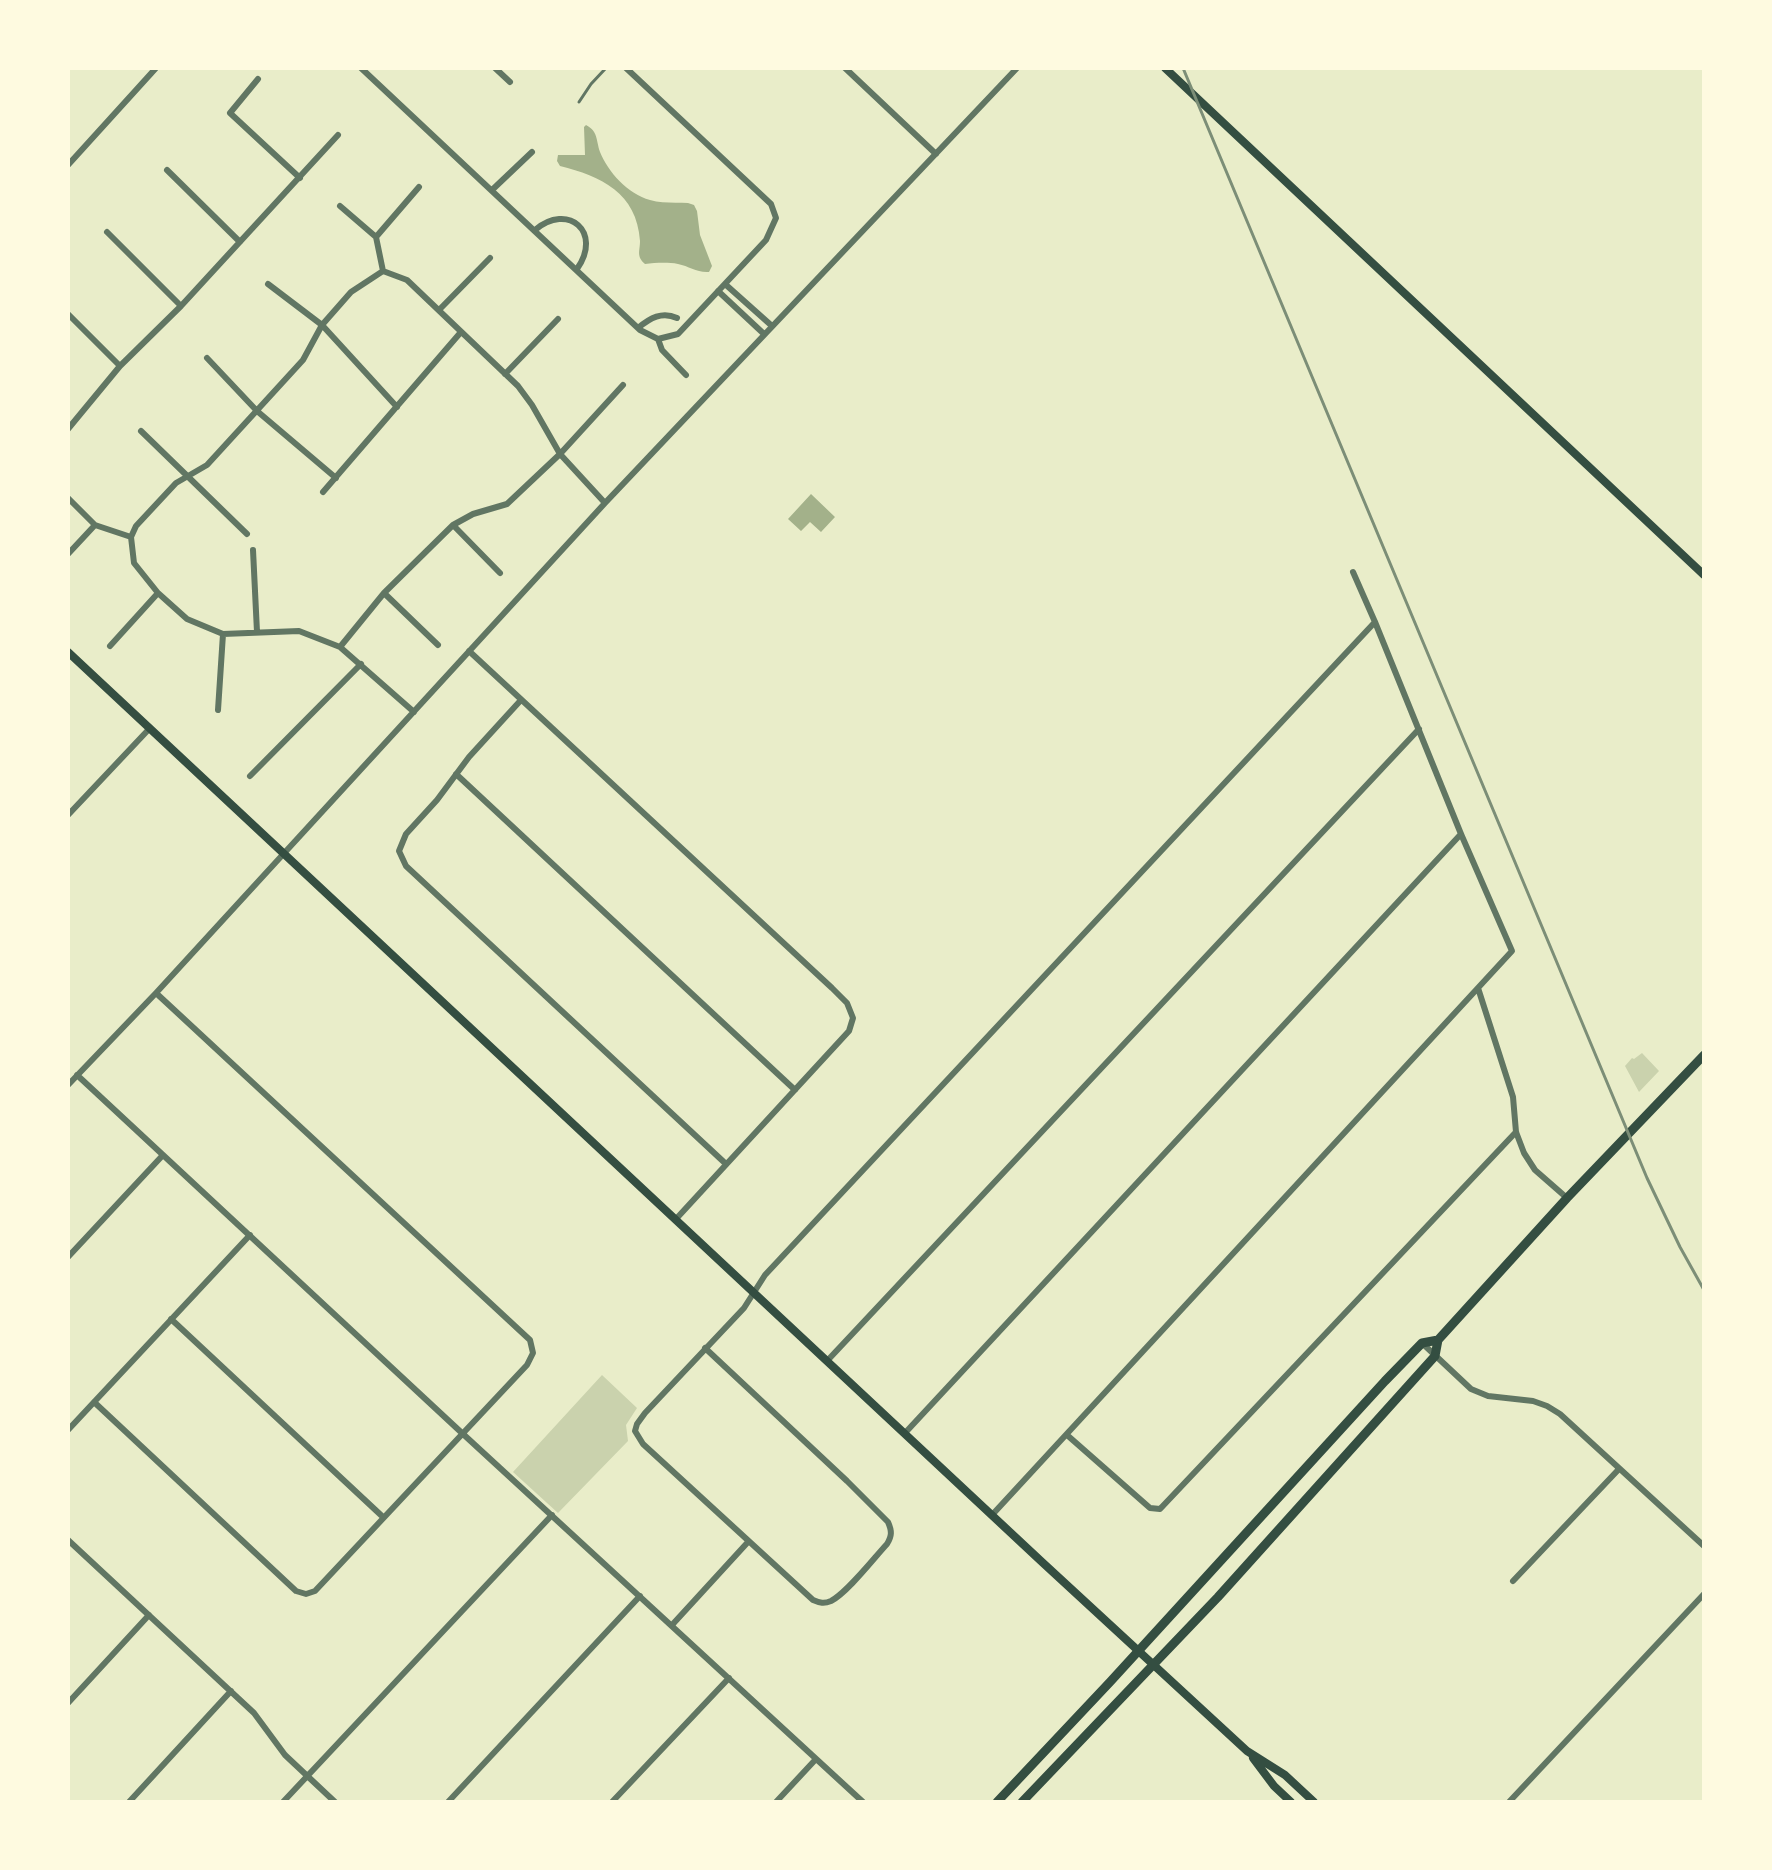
<!DOCTYPE html>
<html>
<head>
<meta charset="utf-8">
<style>
  body { margin:0 }
  #map { position:relative; width:1772px; height:1870px; overflow:hidden; background:#e9edc9; font-family:Karla,sans-serif }
  canvas { display:block }
  .frame { position:absolute; inset:0; border:70px solid #fefae0; pointer-events:none }
</style>
</head>
<body>
<div id="map">
<canvas width="1772" height="1870"></canvas>
<div class="frame"></div>
</div>
<script>
const c = document.querySelector('canvas').getContext('2d');
c.lineJoin = 'round';
function fillPath(path, color) { c.fillStyle = color; c.fill(path, 'evenodd'); }
function stroke(path, color, width, dash) { c.strokeStyle = color; c.lineWidth = width; c.lineCap = dash ? 'butt' : 'round'; c.setLineDash(dash || []); c.stroke(path); }
fillPath(new Path2D(`
  M1642 1053 1659 1071 1639 1092 1625 1066 1632 1058 1634 1059Z
  M602 1375 637 1408 626 1425 628 1441 558 1513 513 1472Z`), '#cad2ad');
fillPath(new Path2D(`
  M586 125C598 131 596 140 600 152 608 172 628 194 650 200 662 204 676 202 688 203L694 205 697 211 700 235 712 266 709 272C697 273 689 266 678 264 667 262 655 263 645 264 636 256 640 251 640 241 637 193 601 176 560 166L557 161 558 155H585L584 127Z
  M811 494 835 517 821 532 810 522 801 531 788 519Z`), '#a3b18a');
stroke(new Path2D(`
  M579 102 591 84 606 68`), '#617663', 3);
stroke(new Path2D(`
  M361 68 640 330 658 339 678 334 766 240 776 218 771 204 626 68
  M495 68 510 82
  M845 68 936 154
  M258 79 230 113 300 178
  M68 165 156 68
  M167 170 240 242
  M492 190 532 152
  M340 206 376 237
  M535 230C568 202 603 232 577 269
  M107 232 181 306
  M383 271 407 280 518 386 532 405 560 454 605 503
  M383 271 376 237 419 187
  M268 284 322 325 397 407
  M725 284 772 326
  M718 291 764 334
  M439 310 490 258
  M68 314 120 366
  M638 328C650 318 662 311 677 318
  M658 339 662 350 686 375
  M207 358 257 411 336 478
  M505 374 558 319
  M68 429 120 366 181 306 338 135
  M141 431 247 534
  M323 492 461 332
  M68 498 95 525 131 537
  M453 525 500 573
  M131 537 136 526 176 483 207 465 303 360 322 325 351 292 383 271
  M131 537 134 563 158 593 187 619 223 634 299 631 340 647 414 712
  M253 550 257 632
  M68 554 95 525
  M384 593 438 645
  M110 646 158 593
  M340 647 384 593 453 525 473 514 507 504 560 454 623 385
  M469 651 832 988 847 1003 853 1018 849 1031 676 1219
  M521 700 469 757 437 800 406 834 399 851 406 866 726 1164
  M218 710 223 634
  M456 774 795 1090
  M250 776 361 664
  M68 815 150 728
  M1478 988 1513 1097 1516 1132 1524 1153 1535 1170 1567 1198
  M77 1075 463 1434 863 1802
  M68 1085 156 993 605 503 1017 68
  M68 1257 163 1155
  M171 1319 383 1517
  M1422 1343 1471 1389 1488 1396 1533 1401 1547 1406 1560 1414 1704 1546
  M705 1348 847 1481 888 1522C892 1531 892 1536 887 1544 874 1558 847 1593 831 1601 824 1604 820 1603 813 1600L643 1444 635 1431 637 1424 645 1413 744 1308 765 1275 1375 622
  M827 1361 1419 729
  M94 1402 296 1591 306 1594 315 1591 527 1365 533 1353 530 1340 156 993
  M68 1430 250 1235
  M905 1433 1461 834
  M1067 1435 1150 1508 1160 1509 1516 1132
  M992 1515 1512 951 1461 834 1375 622 1353 572
  M68 1540 254 1713 285 1755 335 1802
  M1513 1581 1619 1469
  M672 1625 748 1542
  M68 1703 149 1615
  M129 1802 231 1691
  M283 1802 552 1515
  M448 1802 640 1596
  M612 1802 729 1678
  M776 1802 816 1759
  M1509 1802 1704 1594`), '#617663', 6);
stroke(new Path2D(`
  M1165 68 1704 575
  M68 652 1042 1562 1247 1751 1285 1775 1314 1802
  M1253 1758 1274 1786 1291 1802`), '#344e41', 8);
stroke(new Path2D(`
  M997 1802 1110 1682 1385 1381 1422 1343 1438 1340 1567 1198 1704 1055
  M1022 1802 1218 1597 1435 1356 1438 1340`), '#344e41', 9);
stroke(new Path2D(`
  M1183 68 1647 1178 1680 1247 1704 1290`), '#7c8e77', 3);
</script>
</body>
</html>
